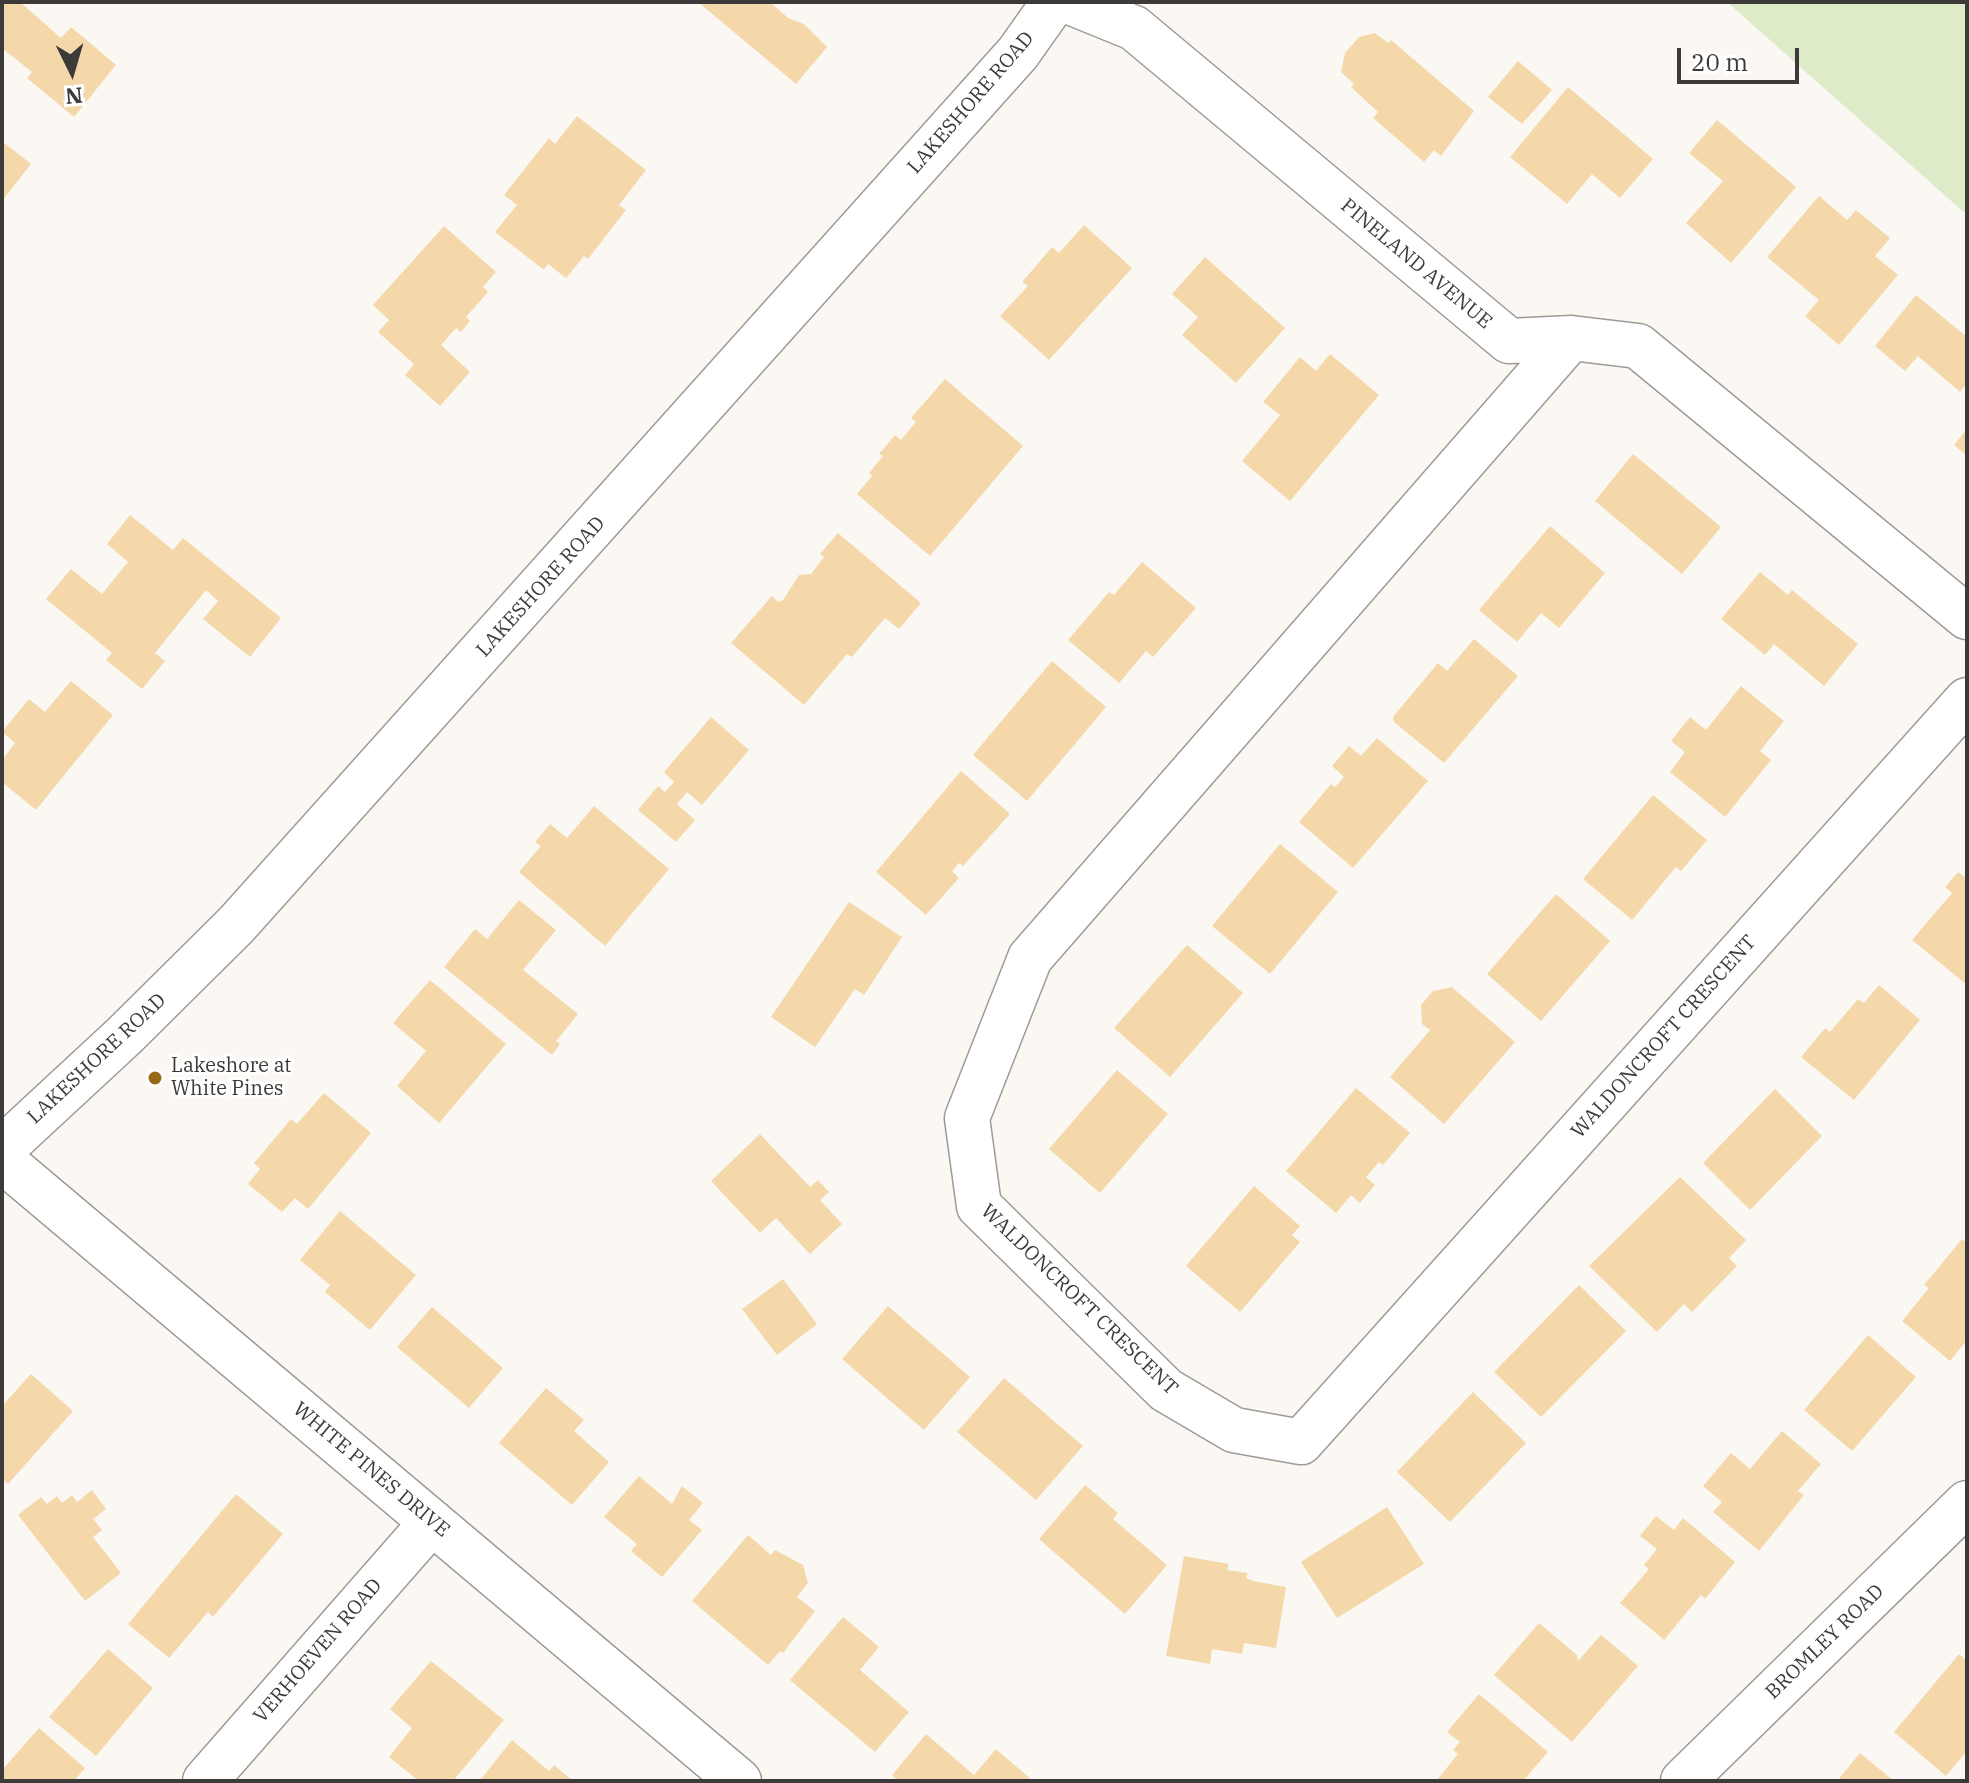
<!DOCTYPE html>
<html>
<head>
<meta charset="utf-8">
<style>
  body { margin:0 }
  #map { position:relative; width:1969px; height:1783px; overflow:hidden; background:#fbf8f4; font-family:"IBM Plex Serif",serif }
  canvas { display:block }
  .frame { position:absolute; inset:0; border:4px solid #3d3b3a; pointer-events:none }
  .north { position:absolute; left:32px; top:32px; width:80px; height:80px; -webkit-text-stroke:6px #fff; paint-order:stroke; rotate:175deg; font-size:22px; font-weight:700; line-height:32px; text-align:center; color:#3d3b3a }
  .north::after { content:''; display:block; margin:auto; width:28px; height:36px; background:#3d3b3a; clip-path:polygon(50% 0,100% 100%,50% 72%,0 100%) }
  .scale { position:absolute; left:1677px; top:48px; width:122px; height:36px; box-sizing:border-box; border:4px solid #3d3b3a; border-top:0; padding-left:10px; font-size:24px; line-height:28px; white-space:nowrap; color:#3d3b3a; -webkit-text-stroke:6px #fff; paint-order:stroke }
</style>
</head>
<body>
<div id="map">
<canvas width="1969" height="1783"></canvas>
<div class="frame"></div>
<div class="north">N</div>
<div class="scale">20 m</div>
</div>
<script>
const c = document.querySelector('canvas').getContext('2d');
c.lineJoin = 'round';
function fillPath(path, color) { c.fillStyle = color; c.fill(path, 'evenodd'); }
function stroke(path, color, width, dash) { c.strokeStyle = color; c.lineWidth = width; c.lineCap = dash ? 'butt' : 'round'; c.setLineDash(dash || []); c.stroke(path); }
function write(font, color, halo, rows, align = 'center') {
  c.font = font + ' "IBM Plex Serif",serif'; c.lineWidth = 6; c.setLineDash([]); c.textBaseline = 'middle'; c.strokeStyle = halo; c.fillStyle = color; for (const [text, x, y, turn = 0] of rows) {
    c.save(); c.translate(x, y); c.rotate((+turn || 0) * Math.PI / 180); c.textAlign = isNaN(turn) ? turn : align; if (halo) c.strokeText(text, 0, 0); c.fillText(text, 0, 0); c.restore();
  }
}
fillPath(new Path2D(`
  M1727 2H1967V215Z`), '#ddebc9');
fillPath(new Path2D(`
  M20 2 61 38 71 27 116 65 74 117 27 78 32 72 2 48V3Z
  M698 2H770L788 18 804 24 827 47 796 84Z
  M1375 33 1388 43 1391 40 1474 111 1441 156 1434 150 1424 162 1373 118 1378 112 1351 87 1354 84 1341 72 1345 53 1359 37Z
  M1518 61 1552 90 1522 124 1488 97Z
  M1568 87 1653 159 1620 198 1592 174 1567 204 1510 157Z
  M577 116 646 170 619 205 626 210 588 259 584 256 566 278 548 264 544 270 495 232 517 205 504 195 549 138 555 144Z
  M1717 120 1796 187 1731 263 1686 223 1723 181 1689 153Z
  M2 141 31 164 2 201Z
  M1819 196 1847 220 1856 210 1890 238 1875 256 1898 275 1839 345 1805 316 1819 300 1767 257Z
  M1084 225 1132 268 1049 360 1000 316 1028 286 1022 282 1052 247 1059 253Z
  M444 226 496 272 483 287 488 292 466 317 470 321 461 332 456 328 441 345 470 372 440 406 405 375 414 364 378 332 389 320 373 305Z
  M1205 257 1285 328 1236 383 1182 335 1198 317 1172 294Z
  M1916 295 1967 337V383L1960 392 1918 356 1905 371 1875 346Z
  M1330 354 1379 395 1290 501 1242 461 1280 415 1263 402 1300 357 1316 371Z
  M945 379 1023 446 930 556 857 494 872 476 869 473 883 456 879 454 895 435 901 440 916 422 911 418Z
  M1967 429V456L1954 445Z
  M1633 454 1721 527 1682 574 1595 501Z
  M130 515 173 550 183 538 281 618 250 657 203 619 218 601 206 590 155 653 165 661 142 689 106 660 112 653 46 599 71 569 102 594 128 562 107 544Z
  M1550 526 1605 573 1559 628 1541 613 1517 642 1479 610Z
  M838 533 921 603 899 629 885 618 852 657 847 654 804 705 731 643 772 596 778 602 783 600 799 575 811 574 824 557 820 554Z
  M1142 562 1196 608 1153 657 1146 651 1119 683 1068 640 1109 592 1114 595Z
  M1760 572 1788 595 1792 590 1858 644 1824 686 1774 644 1765 655 1721 619Z
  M1474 639 1518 676 1444 763 1394 722 1393 717 1438 663 1447 671Z
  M1052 661 1106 707 1027 801 973 755Z
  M71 681 113 715 36 810 2 782V760L15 743 2 732 29 699 45 712Z
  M1741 686 1784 721 1760 751 1771 760 1725 817 1670 772 1685 752 1671 741 1690 717 1706 730Z
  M711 717 749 750 702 805 687 792 677 804 695 820 676 842 638 810 658 786 665 792 674 782 664 772Z
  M1377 738 1428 781 1353 868 1299 822 1331 784 1335 787 1344 777 1332 766 1349 746 1361 756Z
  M961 771 1010 814 963 866 959 863 952 871 959 878 926 915 876 872Z
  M1653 795 1707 840 1681 871 1676 867 1632 920 1583 879Z
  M594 806 669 869 605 946 519 872 541 846 535 842 550 824 567 838Z
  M1280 844 1338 892 1270 974 1212 926Z
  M1958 872 1967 879V985L1912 940 1952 893 1945 887Z
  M1556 894 1610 941 1541 1021 1487 974Z
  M519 900 556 930 523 970 578 1014 556 1041 560 1044 552 1055 444 967 475 929 487 939Z
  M849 902 902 937 864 995 855 989 815 1047 771 1017Z
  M1187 945 1243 993 1170 1077 1114 1028Z
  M430 980 506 1044 439 1123 397 1086 426 1051 393 1023Z
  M1879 985 1920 1020 1854 1100 1801 1057 1825 1028 1830 1032 1858 999 1864 1003Z
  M1452 987 1515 1042 1444 1124 1390 1077 1430 1030 1422 1024 1421 1005 1433 991Z
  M1117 1070 1168 1114 1100 1193 1049 1149Z
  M1356 1088 1410 1133 1383 1165 1379 1162 1366 1177 1375 1185 1360 1203 1351 1195 1336 1213 1286 1171Z
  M1775 1089 1822 1136 1750 1210 1703 1163Z
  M324 1093 371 1133 308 1209 295 1198 282 1212 248 1184 260 1169 254 1163 291 1119 297 1124Z
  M760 1134 810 1187 818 1180 829 1192 820 1200 842 1224 810 1254 776 1218 760 1233 711 1181Z
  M1680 1177 1746 1240 1729 1258 1737 1266 1692 1312 1684 1304 1657 1332 1589 1266Z
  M1254 1186 1300 1226 1292 1235 1300 1242 1240 1312 1186 1266Z
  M340 1211 416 1275 370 1330 325 1292 330 1285 300 1260Z
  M1962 1239 1967 1243V1340L1950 1361 1902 1321 1929 1288 1924 1285Z
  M783 1279 817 1324 777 1355 742 1309Z
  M1579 1285 1626 1331 1541 1417 1494 1372Z
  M888 1306 970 1377 924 1430 842 1359Z
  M432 1307 503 1368 469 1408 397 1347Z
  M1868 1335 1916 1377 1852 1451 1804 1410Z
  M31 1374 73 1411 8 1484 2 1478V1406Z
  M1004 1378 1083 1446 1036 1500 957 1432Z
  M546 1388 584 1420 574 1431 609 1462 572 1505 499 1443Z
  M1473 1392 1526 1443 1450 1522 1397 1472Z
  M1782 1431 1821 1464 1798 1491 1804 1495 1759 1551 1713 1512 1722 1502 1703 1486 1731 1453 1750 1469Z
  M639 1476 672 1504 682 1486 703 1503 689 1520 702 1530 662 1577 631 1551 637 1544 604 1517Z
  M1085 1485 1118 1513 1113 1519 1167 1565 1125 1614 1039 1539Z
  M92 1490 106 1509 93 1519 102 1530 93 1537 121 1573 85 1601 18 1515 41 1497 47 1504 57 1496 62 1503 72 1495 77 1502Z
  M236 1494 283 1534 213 1617 208 1612 169 1658 128 1624Z
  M1387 1507 1424 1564 1337 1618 1301 1562Z
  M1656 1516 1674 1530 1683 1518 1735 1562 1705 1599 1701 1595 1664 1640 1620 1603 1649 1569 1644 1565 1657 1549 1640 1536Z
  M748 1535 771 1555 775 1550 803 1565 808 1583 797 1597 815 1611 783 1653 780 1651 768 1665 692 1601Z
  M1184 1556 1229 1564 1227 1570 1248 1573 1246 1578 1253 1581 1286 1587 1276 1648 1244 1643 1242 1654 1212 1649 1210 1664 1166 1656Z
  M843 1617 879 1647 860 1670 909 1712 875 1752 790 1680Z
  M1539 1623 1577 1655 1578 1661 1601 1635 1638 1666 1572 1742 1494 1675Z
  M108 1649 153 1688 96 1756 49 1717Z
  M1959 1654 1967 1661V1751L1946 1776 1894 1732Z
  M431 1661 504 1720 453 1781H419L389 1757 412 1728 390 1709Z
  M1479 1694 1548 1752 1523 1781H1436L1458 1754 1453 1750 1460 1742 1447 1732Z
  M39 1728 85 1768 74 1781H2V1770Z
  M926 1734 974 1775 996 1749 1033 1781H898L892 1775Z
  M512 1740 549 1771 554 1765 573 1781H483L481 1779Z
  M1860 1753 1894 1781H1837Z`), '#f4d8aa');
const minor = new Path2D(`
  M1070 2 1134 28 1509 341 1571 338 1638 346 1967 617
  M1571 338 1030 958 967 1118 979 1206 1166 1390 1234 1430 1301 1442 1967 700
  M2 1160 739 1781
  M205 1781 432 1522
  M1683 1781 1967 1503`);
const major = new Path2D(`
  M2 1149 124 1036 236 925 1018 53 1054 2`);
stroke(minor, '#9e9a97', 47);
stroke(major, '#9e9a97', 47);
stroke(minor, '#fff', 44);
stroke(major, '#fff', 44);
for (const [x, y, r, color] of [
  [155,1078,8,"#986819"]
]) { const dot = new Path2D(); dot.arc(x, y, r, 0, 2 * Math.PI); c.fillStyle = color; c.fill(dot); stroke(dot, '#fff', 3); }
write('20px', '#3d3b3a', '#fff', [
  ["LAKESHORE ROAD",971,103,-49],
  ["PINELAND AVENUE",1416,264,40],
  ["LAKESHORE ROAD",541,587,-48],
  ["WALDONCROFT CRESCENT",1664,1037,-48],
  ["LAKESHORE ROAD",97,1059,-43],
  ["WALDONCROFT CRESCENT",1079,1300,44],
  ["WHITE PINES DRIVE",371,1470,40],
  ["BROMLEY ROAD",1825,1642,-44],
  ["VERHOEVEN ROAD",318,1651,-49]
]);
write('20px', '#3d3b3a', '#fff', [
  ["Lakeshore at",171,1066],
  ["White Pines",171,1089]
], 'left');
</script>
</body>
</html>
